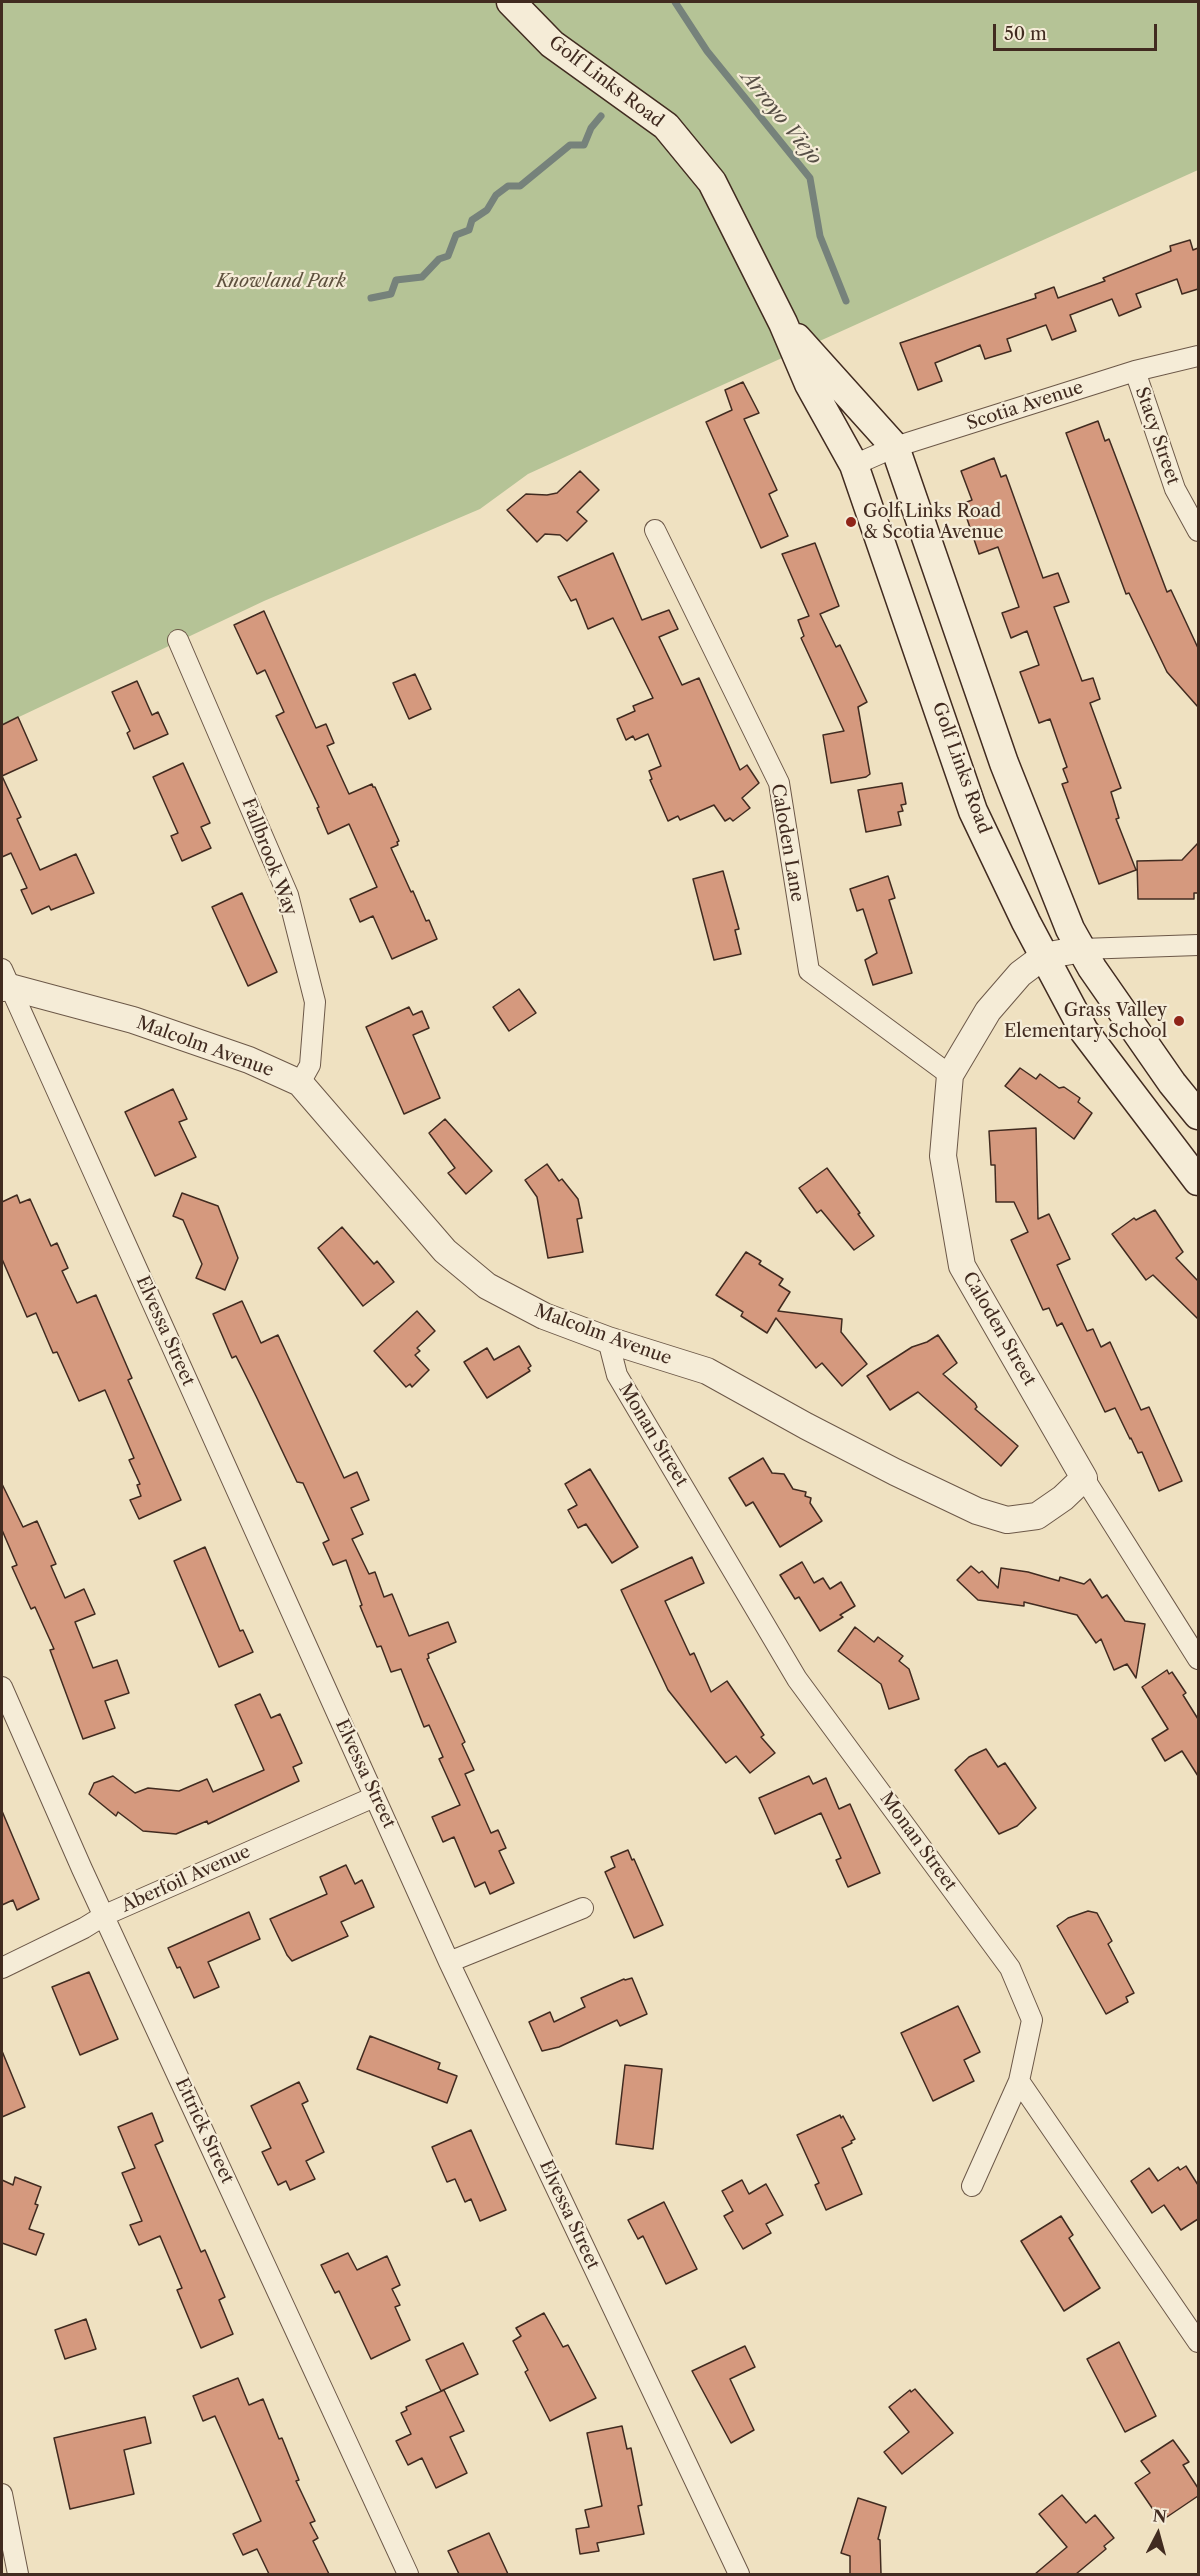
<!DOCTYPE html>
<html>
<head>
<meta charset="utf-8">
<style>
  body { margin:0 }
  #map { position:relative; width:1200px; height:2576px; overflow:hidden; background:#efe1c1; font-family:"Libre Caslon Text",serif }
  canvas { display:block }
  .frame { position:absolute; inset:0; border:3px solid #412b20; pointer-events:none }
  .north { position:absolute; left:1128px; top:2504px; width:60px; height:60px; -webkit-text-stroke:4px #f5ecd7; paint-order:stroke; rotate:6deg; font-size:16px; font-weight:700; line-height:24px; text-align:center; color:#412b20 }
  .north::after { content:''; display:block; margin:auto; width:21px; height:27px; background:#412b20; clip-path:polygon(50% 0,100% 100%,50% 72%,0 100%) }
  .scale { position:absolute; left:993px; top:24px; width:164px; height:27px; box-sizing:border-box; border:3px solid #412b20; border-top:0; padding-left:8px; font-size:18px; line-height:21px; white-space:nowrap; color:#412b20; -webkit-text-stroke:4px #f5ecd7; paint-order:stroke }
</style>
</head>
<body>
<div id="map">
<canvas width="1200" height="2576"></canvas>
<div class="frame"></div>
<div class="north">N</div>
<div class="scale">50 m</div>
</div>
<script>
const c = document.querySelector('canvas').getContext('2d');
c.lineJoin = 'round';
function fillPath(path, color) { c.fillStyle = color; c.fill(path, 'evenodd'); }
function stroke(path, color, width, dash) { c.strokeStyle = color; c.lineWidth = width; c.lineCap = dash ? 'butt' : 'round'; c.setLineDash(dash || []); c.stroke(path); }
function write(font, color, halo, rows, align = 'center') {
  c.font = font + ' "Libre Caslon Text",serif'; c.lineWidth = 4.5; c.setLineDash([]); c.textBaseline = 'middle'; c.strokeStyle = halo; c.fillStyle = color; for (const [text, x, y, turn = 0] of rows) {
    c.save(); c.translate(x, y); c.rotate((+turn || 0) * Math.PI / 180); c.textAlign = isNaN(turn) ? turn : align; if (halo) c.strokeText(text, 0, 0); c.fillText(text, 0, 0); c.restore();
  }
}
fillPath(new Path2D(`
  M2 2H1198V170L698 396 528 474 480 509 264 601 2 725Z`), '#b5c396');
stroke(new Path2D(`
  M675 2 707 51 810 178 820 236 846 301
  M371 298 391 294 396 280 422 277 439 259 448 256 456 235 469 230 472 220 487 210 496 195 508 186H520L570 145H584L591 128 601 116`), '#76827b', 7);
const building = new Path2D(`
  M1190 240 1193 250 1198 248V289L1182 294 1177 279 1136 294 1141 307 1119 316 1112 299 1070 315 1076 331 1052 340 1046 325 1007 339 1011 351 985 359 980 345 935 363 942 381 918 390 900 343 1036 298 1035 294 1054 287 1058 298 1105 281 1103 278 1171 251 1170 246Z
  M743 382 759 413 744 419 777 490 769 494 788 536 761 548 706 422 732 410 725 390Z
  M1098 421 1105 441 1109 439 1167 592 1171 590 1198 648V707L1167 672 1129 593 1126 594 1066 433Z
  M994 458 1001 477 1006 475 1043 578 1058 573 1069 602 1054 607 1082 681 1093 678 1100 699 1090 703 1121 788 1111 792 1119 818 1116 819 1136 870 1099 884 1062 784 1068 782 1063 769 1067 767 1050 719 1039 723 1020 672 1039 665 1027 631 1011 638 1002 613 1019 607 998 547 979 554 962 504 972 500 961 471Z
  M580 471 599 490 577 512 587 521 567 541 560 535 545 534 537 542 507 510 526 494 547 495 557 493Z
  M815 543 839 606 820 614 836 647 840 645 867 702 858 707 870 774 866 777 831 783 823 735 844 731 801 638 804 636 798 620 809 616 782 554Z
  M613 553 642 620 669 610 678 629 659 637 682 685 699 678 740 770 747 765 759 783 742 798 750 808 733 821 730 818 725 821 714 805 680 820 678 816 668 821 650 780 652 779 649 771 661 766 648 734 635 740 633 736 626 740 617 719 635 711 633 706 653 698 613 618 588 629 576 599 571 601 558 577Z
  M264 611 316 728 326 724 334 743 327 746 349 794 372 784 373 787H375L399 841 397 842 398 845 391 848 411 892 413 891 426 921 429 920 437 939 392 959 373 916 360 922 350 899 377 887 349 824 328 834 317 808 319 807 276 716 284 712 265 670 257 674 234 625Z
  M415 674 431 709 409 719 393 683Z
  M137 681 152 715 158 712 168 734 134 749 127 733 130 731 112 692Z
  M18 717 37 760 2 776 21 817 17 819 40 870 76 854 94 893 51 910 49 906 32 914 21 890 27 888 11 853 2 857V725Z
  M183 763 210 823 201 827 211 848 182 861 171 836 178 833 153 777Z
  M902 783 906 804 901 805 903 811 898 812 901 825 866 832 858 790Z
  M1198 843V893H1194V899H1138L1137 861 1182 860Z
  M723 871 739 929 735 930 741 954 714 960 693 879Z
  M888 876 895 898 889 900 912 973 873 985 865 960 877 953 863 909 857 911 850 889Z
  M242 893 277 972 248 986 212 907Z
  M519 989 536 1013 509 1031 493 1007Z
  M409 1007 413 1015 422 1011 429 1028 413 1035 440 1098 404 1114 366 1027Z
  M1020 1068 1036 1079 1040 1074 1059 1088 1064 1087 1080 1098 1078 1102 1092 1113 1074 1139 1005 1086Z
  M173 1089 187 1119 179 1122 196 1157 155 1176 125 1112Z
  M445 1119 492 1171 466 1194 448 1173 455 1168 429 1133Z
  M1036 1128 1038 1219 1049 1214 1070 1259 1057 1265 1087 1331 1093 1329 1101 1347 1110 1342 1141 1410 1149 1407 1182 1481 1159 1491 1142 1452 1138 1453 1131 1438 1130 1439 1115 1408 1105 1412 1062 1323 1057 1326 1049 1308 1043 1310 1011 1240 1028 1232 1014 1202H996L995 1165H991L989 1131Z
  M547 1164 559 1181 562 1179 578 1199 582 1218 577 1219 583 1252 548 1258 537 1197 525 1180Z
  M827 1168 860 1213 858 1214 874 1236 854 1250 821 1210 817 1213 799 1188Z
  M182 1193 218 1206 238 1258 225 1290 196 1278 202 1264 183 1220 173 1216Z
  M17 1195 20 1203 30 1199 51 1246 57 1243 68 1268 62 1271 77 1303 96 1295 132 1378 128 1380 181 1500 139 1519 130 1500 141 1496 137 1485 140 1484 129 1460 134 1458 105 1390 79 1401 57 1352 53 1353 36 1313 27 1317 2 1259V1202Z
  M1155 1210 1183 1252 1176 1258 1198 1281V1319L1153 1275 1146 1280 1112 1234 1134 1218 1136 1220Z
  M342 1227 374 1264 377 1261 394 1282 363 1306 318 1248Z
  M746 1252 761 1261 759 1264 783 1279 779 1285 790 1292 778 1311 842 1319 841 1332 867 1364 842 1386 822 1363 816 1368 776 1318 767 1333 741 1316 743 1312 716 1295Z
  M242 1301 261 1343 278 1335 344 1478 357 1472 369 1500 351 1508 363 1534 352 1539 369 1574 375 1572 384 1597 392 1594 409 1636 448 1622 456 1642 428 1654 429 1658 427 1659 465 1742 462 1744 474 1770 465 1774 491 1833 498 1830 506 1848 499 1851 514 1883 490 1894 485 1882 475 1887 454 1837 443 1842 432 1817 460 1805 439 1759 443 1757 429 1725 424 1727 401 1669 391 1672 381 1646 377 1647 360 1606 362 1605 346 1560 333 1565 323 1543 329 1540 303 1483 297 1482 256 1396 236 1356 232 1358 213 1314Z
  M417 1311 435 1331 417 1348 420 1351 415 1355 429 1370 412 1387 410 1384 406 1387 374 1351Z
  M938 1335 957 1363 943 1374 975 1403 977 1407 975 1409 1018 1446 1001 1466 918 1392 890 1410 867 1376 912 1347 927 1342Z
  M519 1346 531 1366 528 1368 530 1371 487 1398 464 1362 487 1348 494 1360Z
  M763 1458 772 1473 784 1474 793 1489 806 1492 805 1496 811 1498 810 1503 822 1521 780 1547 753 1502 746 1506 729 1478Z
  M590 1469 638 1547 612 1563 586 1524 578 1528 568 1510 577 1505 565 1484Z
  M2 1484 23 1527 37 1521 56 1564 51 1566 65 1598 84 1589 95 1614 75 1622 93 1668 117 1660 129 1693 105 1701 115 1728 83 1739 50 1650 54 1649 35 1607 31 1609 12 1567 17 1565 2 1530Z
  M205 1547 240 1631 243 1630 253 1652 219 1667 174 1561Z
  M692 1557 704 1583 665 1601 690 1655 694 1653 711 1692 727 1681 764 1735 761 1737 775 1753 750 1773 736 1756 726 1763 668 1690 621 1590Z
  M802 1562 814 1583 823 1578 830 1589 841 1582 855 1606 840 1615 843 1617 820 1631 799 1597 795 1599 780 1575Z
  M971 1566 979 1573 982 1571 998 1588 1001 1568 1028 1572 1059 1581 1060 1577 1084 1584 1090 1579 1102 1598 1107 1595 1125 1621 1145 1624 1136 1678 1127 1664 1114 1670 1101 1639 1096 1643 1077 1615 1024 1602V1606L978 1600 957 1580Z
  M855 1627 874 1642 878 1637 903 1656 899 1661 909 1669 919 1699 889 1709 881 1684 838 1651Z
  M1167 1670 1169 1674 1172 1672 1186 1693 1183 1695 1198 1719V1776L1182 1751 1165 1761 1152 1739 1168 1729 1142 1687Z
  M260 1694 271 1718 280 1714 302 1763 293 1767 299 1781 208 1824 207 1821 176 1834 143 1831 118 1812 116 1816 89 1794 94 1783 113 1776 135 1793 148 1788 179 1791 207 1779 213 1792 264 1770 235 1705Z
  M986 1749 998 1767 1005 1763 1036 1808 1017 1826 999 1834 955 1770 969 1757Z
  M809 1776 813 1784 826 1778 839 1809 850 1804 880 1873 848 1887 836 1860 841 1858 821 1813 775 1834 759 1798Z
  M2 1811 39 1899 17 1910 13 1900 2 1905Z
  M628 1850 632 1860 634 1859 663 1925 634 1938 605 1872 615 1867 611 1857Z
  M346 1865 355 1884 362 1880 374 1907 341 1922 348 1936 292 1961 287 1955 270 1919 327 1894 320 1877Z
  M1088 1911 1097 1913 1112 1941 1108 1944 1134 1993 1126 1997 1128 2002 1106 2014 1057 1926 1068 1918Z
  M249 1912 260 1939 208 1962 219 1987 194 1998 180 1967 177 1968 168 1948Z
  M89 1972 118 2039 80 2055 52 1987Z
  M632 1978 647 2014 620 2026 617 2020 559 2047 542 2051 529 2022 550 2012 554 2022 585 2007 581 1998 624 1979 625 1980Z
  M958 2006 980 2052 964 2060 974 2081 933 2101 901 2033Z
  M370 2036 440 2063 438 2069 457 2076 447 2103 357 2069Z
  M2 2051 25 2107 2 2117Z
  M625 2065 662 2069 653 2149 616 2144Z
  M299 2082 308 2101 302 2104 324 2152 306 2161 315 2179 290 2190 286 2181 278 2185 262 2152 271 2148 251 2106Z
  M152 2113 163 2141 155 2145 201 2252 205 2250 225 2297 219 2300 233 2334 201 2348 177 2290 182 2288 160 2236 139 2245 130 2225 142 2221 122 2173 135 2168 118 2127Z
  M840 2115 841 2118 843 2116 855 2139 851 2141 852 2143 842 2148 862 2194 826 2210 815 2185 819 2183 797 2135Z
  M471 2130 506 2210 480 2221 471 2199 465 2202 455 2179 447 2182 432 2147Z
  M1186 2166 1198 2185V2219L1181 2230 1164 2205 1152 2213 1131 2181 1149 2168 1158 2181 1178 2167 1180 2170Z
  M15 2177 41 2187 35 2204 38 2205 29 2229 44 2234 36 2255 2 2243V2180L13 2185Z
  M742 2180 749 2194 766 2184 783 2215 766 2224 771 2233 743 2249 724 2216 733 2211 722 2191Z
  M664 2202 697 2269 666 2284 643 2236 638 2239 628 2220Z
  M1061 2216 1073 2235 1069 2238 1100 2288 1064 2311 1021 2241Z
  M348 2253 357 2270 387 2256 400 2285 392 2289 400 2305 395 2307 410 2340 371 2359 339 2291 335 2293 321 2265Z
  M544 2313 563 2347 568 2345 596 2398 550 2421 525 2372 528 2370 513 2341 521 2336 516 2328Z
  M86 2319 96 2349 65 2359 55 2330Z
  M1119 2342 1156 2416 1125 2432 1087 2359Z
  M463 2343 478 2374 441 2391 426 2360Z
  M745 2346 755 2367 730 2379 754 2430 731 2443 692 2371Z
  M238 2378 249 2405 263 2399 279 2439 282 2438 299 2480 296 2481 315 2521 310 2523 318 2538 313 2541 329 2574H269L257 2549 243 2555 233 2534 261 2521 215 2416 203 2421 193 2396Z
  M915 2389 953 2433 902 2474 884 2452 909 2432 889 2407 910 2390 911 2392Z
  M444 2390 464 2431 450 2437 467 2473 436 2488 422 2458 408 2465 396 2441 411 2434 401 2413 407 2410 406 2407Z
  M145 2417 151 2443 124 2450 134 2494 70 2509 54 2438Z
  M622 2426 627 2449 631 2448 642 2505 638 2506 644 2534 597 2543 599 2551 580 2554 576 2529 589 2527 585 2510 602 2506 587 2433Z
  M1173 2440 1189 2462 1183 2465 1198 2488V2496L1161 2521 1135 2483 1150 2473 1141 2461Z
  M1062 2495 1086 2523 1095 2515 1114 2538 1104 2546 1106 2549 1076 2574H1035L1067 2547 1039 2514Z
  M858 2498 886 2507 878 2539 880 2540 881 2574H850V2556L841 2553Z
  M489 2533 508 2574H459L448 2551Z`);
fillPath(building, '#d5997e');
stroke(building, '#412b20', 1.5);
const minor = new Path2D(`
  M1135 371 1175 489 1198 531
  M854 465 895 447 1135 371 1198 356
  M655 530 779 783 809 971 950 1075
  M178 640 288 895 315 1002 310 1065 300 1083
  M1082 949 1198 945
  M2 969 449 1962 739 2574
  M608 1340 617 1375 797 1679 1010 1968 1032 2020 1019 2081 1198 2342
  M1084 1478 1198 1659
  M2 1687 82 1869 408 2574
  M449 1962 583 1908
  M2 1968 84 1928 105 1915 374 1797
  M972 2186 1019 2081
  M2 2494 18 2574`);
const tertiary = new Path2D(`
  M2 988 10 987 133 1020 249 1060 300 1083 445 1251 487 1286 544 1316 608 1340 707 1371 806 1426 895 1472 977 1511 1007 1520 1037 1516 1063 1498 1084 1478 962 1266 943 1156 950 1075 988 1011 1020 974 1044 956 1082 949`);
const secondary = new Path2D(`
  M511 2 552 44 666 126 712 182 783 323 809 384 854 465 973 811 1026 922 1084 1031 1198 1181
  M797 338 895 447 1004 763 1070 929 1092 968 1172 1083 1198 1115`);
stroke(minor, '#6c5848', 22);
stroke(tertiary, '#6c5848', 28);
stroke(secondary, '#412b20', 31);
stroke(minor, '#f5ecd7', 20);
stroke(tertiary, '#f5ecd7', 26);
stroke(secondary, '#f5ecd7', 28);
for (const [x, y, r, color] of [
  [851,522,6,"#8f2418"],
  [1179,1021,6,"#8f2418"]
]) { const dot = new Path2D(); dot.arc(x, y, r, 0, 2 * Math.PI); c.fillStyle = color; c.fill(dot); stroke(dot, '#f5ecd7', 2); }
write('18px', '#412b20', '#f5ecd7', [
  ["Golf Links Road",606,82,37],
  ["Scotia Avenue",1025,406,-18],
  ["Stacy Street",1157,436,71],
  ["Golf Links Road",961,768,70],
  ["Caloden Lane",787,843,80],
  ["Fallbrook Way",269,857,69],
  ["Malcolm Avenue",205,1047,20],
  ["Caloden Street",999,1329,60],
  ["Elvessa Street",165,1331,66],
  ["Malcolm Avenue",603,1335,20],
  ["Monan Street",653,1435,59],
  ["Elvessa Street",365,1774,65],
  ["Monan Street",918,1842,54],
  ["Aberfoil Avenue",186,1879,-24],
  ["Ettrick Street",204,2131,65],
  ["Elvessa Street",569,2215,65]
]);
write('italic 18px', '#5e513e', '#f5ecd7', [
  ["Knowland Park",281,282]
]);
write('18px', '#412b20', '#f5ecd7', [
  ["Golf Links Road",863,512],
  ["& Scotia Avenue",863,533],
  ["Grass Valley",1167,1011,"right"],
  ["Elementary School",1167,1032,"right"]
], 'left');
write('italic 20px', '#574f46', '#f5ecd7', [
  ["Arroyo Viejo",781,118,51]
]);
</script>
</body>
</html>
